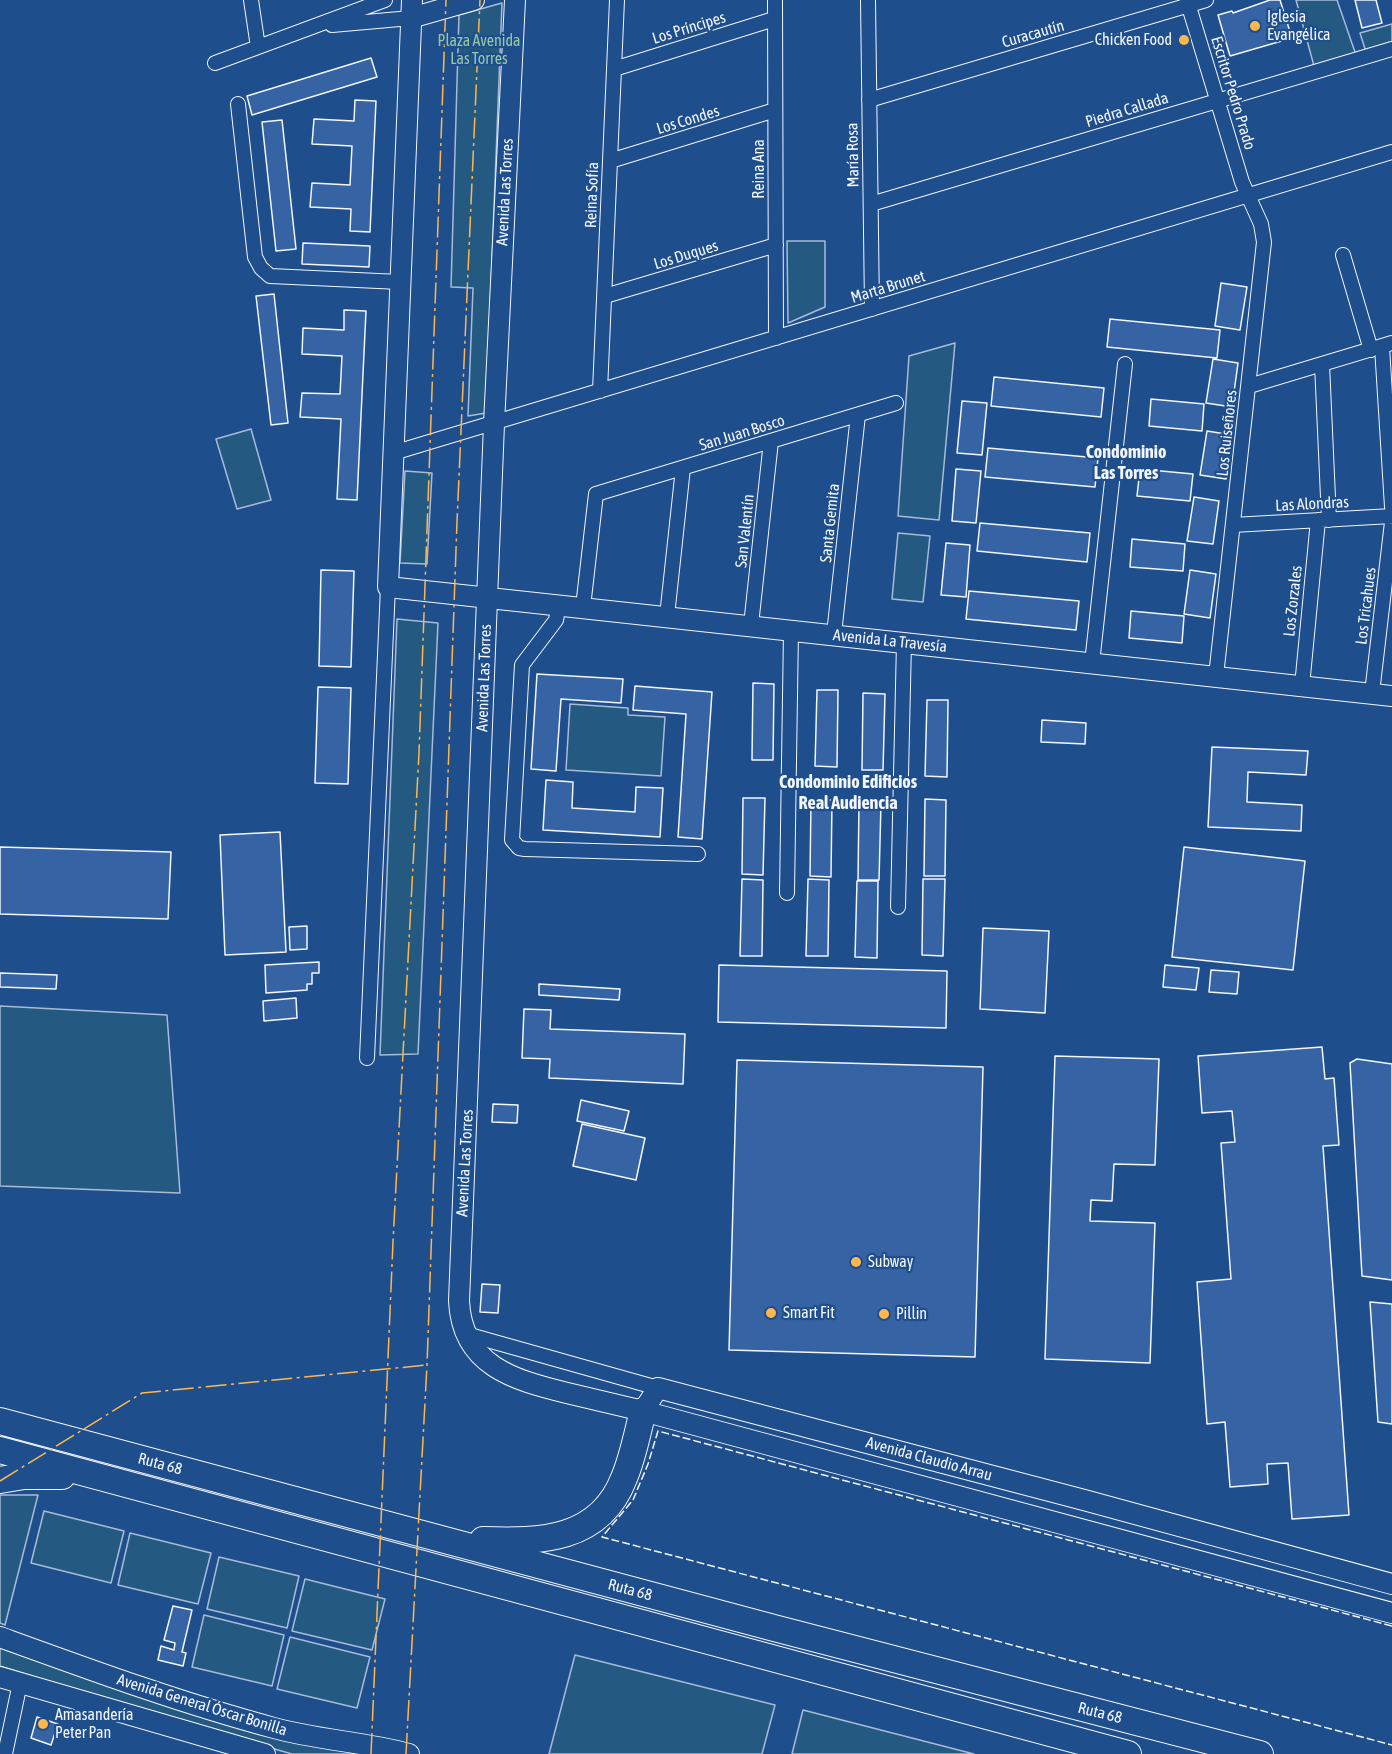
<!DOCTYPE html>
<html>
<head>
<meta charset="utf-8">
<style>
  body { margin:0 }
  canvas { display:block; background:#1f4e8c }
</style>
</head>
<body>
<canvas width="1392" height="1754"></canvas>
<script>
const c = document.querySelector('canvas').getContext('2d');
c.lineJoin = 'round';
function fillPath(path, color) { c.fillStyle = color; c.fill(path, 'evenodd'); }
function stroke(path, color, width, dash) { c.strokeStyle = color; c.lineWidth = width; c.lineCap = dash ? 'butt' : 'round'; c.setLineDash(dash || []); c.stroke(path); }
function write(font, color, halo, rows, align = 'center') {
  c.font = font + ' "Asap Condensed",sans-serif'; c.lineWidth = 4.5; c.setLineDash([]); c.textBaseline = 'middle'; c.strokeStyle = halo; c.fillStyle = color; for (const [text, x, y, turn = 0] of rows) {
    c.save(); c.translate(x, y); c.rotate((+turn || 0) * Math.PI / 180); c.textAlign = isNaN(turn) ? turn : align; if (halo) c.strokeText(text, 0, 0); c.fillText(text, 0, 0); c.restore();
  }
}
const green = new Path2D(`
  M1296 0H1337L1356 55 1314 66Z
  M502 3 486 413 468 416 473 288 451 287 459 15Z
  M1392 24V44L1366 52 1360 33Z
  M787 241H825V307L788 323Z
  M955 343 939 520 898 516 909 356Z
  M251 429 271 500 237 509 216 439Z
  M405 471 432 473 427 564 400 563Z
  M898 533 930 536 923 602 892 599Z
  M397 619 438 623 418 1054 380 1055Z
  M570 704 628 708V715L665 717 661 776 566 770Z
  M0 1006 167 1015 180 1193 0 1186Z
  M0 1495H38L5 1625 0 1623Z
  M44 1511 124 1531 111 1583 31 1563Z
  M130 1533 211 1553 198 1604 118 1585Z
  M219 1557 299 1576 287 1628 207 1609Z
  M305 1579 385 1599 372 1650 292 1631Z
  M204 1615 284 1635 272 1686 192 1667Z
  M290 1637 370 1657 357 1708 277 1689Z
  M0 1648 174 1707 370 1754H292L166 1718 0 1666Z
  M575 1655 775 1705 762 1754H549Z
  M803 1710 974 1754H792Z`);
fillPath(green, '#245a82');
stroke(green, '#a8bbd7', 1.5);
const building = new Path2D(`
  M1270 0H1280L1292 38 1230 56 1218 15 1232 11 1233 13Z
  M1355 0H1376L1382 23 1362 28Z
  M371 58 377 77 252 115 247 96Z
  M355 100 376 101 370 232 350 231 351 209 310 207 312 183 350 185 352 146 312 144 314 119 354 121Z
  M282 120 296 249 276 251 262 122Z
  M303 243 370 246 369 267 302 264Z
  M1221 283 1247 287 1240 330 1215 326Z
  M274 294 288 423 271 425 256 296Z
  M344 310 366 311 357 500 337 499 341 419 300 417 302 393 340 394 342 356 302 354 303 328 344 330Z
  M1110 319 1220 330 1217 358 1107 347Z
  M1213 359 1238 363 1232 407 1206 403Z
  M994 377 1104 388 1101 417 991 406Z
  M1151 399 1204 404 1202 431 1149 426Z
  M962 401 987 403 982 455 957 453Z
  M1207 431 1232 435 1226 479 1200 475Z
  M988 448 1098 458 1095 487 985 477Z
  M956 469 981 471 976 523 952 521Z
  M1140 469 1193 474 1190 501 1137 496Z
  M1194 497 1219 501 1213 544 1187 541Z
  M980 523 1090 533 1087 562 977 551Z
  M1132 539 1185 544 1183 571 1130 567Z
  M946 543 970 545 966 597 941 595Z
  M321 570 354 571 351 667 319 666Z
  M1190 570 1216 574 1210 618 1184 614Z
  M969 591 1079 601 1076 630 966 619Z
  M1131 611 1184 616 1182 643 1129 638Z
  M537 674 623 679 621 703 561 699 556 771 531 769Z
  M753 683 774 684 773 760H752Z
  M635 686 712 692 702 839 678 837 686 714 633 710Z
  M318 687 351 688 348 784 315 783Z
  M817 690H838L837 767 815 766Z
  M863 693 885 694 883 770H862Z
  M927 700H948L947 777 925 776Z
  M1042 720 1086 723 1085 744 1041 742Z
  M1212 747 1308 751 1306 775 1248 772 1247 802 1302 805 1301 831 1208 827Z
  M546 780 573 782 572 808 635 812 636 787 663 788 660 837 543 830Z
  M743 798H765L763 875 742 874Z
  M925 799 946 800 945 876H924Z
  M811 800H832L831 877 810 876Z
  M859 803H881L879 880H858Z
  M280 832 286 952 225 955 220 835Z
  M0 847 171 852 168 919 0 914Z
  M1184 847 1305 861 1293 970 1172 957Z
  M742 879 763 880 762 956H740Z
  M808 879 829 880 828 956H806Z
  M923 879H945L943 956 922 955Z
  M857 881H878L877 958 855 957Z
  M307 926V949L290 950 289 927Z
  M983 928 1049 931 1045 1013 980 1009Z
  M319 962V973H312V984H307V990L266 993 265 965Z
  M719 965 947 971 946 1028 718 1022Z
  M1165 965 1199 968 1196 990 1163 987Z
  M1211 970 1239 972 1237 994 1209 992Z
  M0 973 57 975 56 989 0 987Z
  M539 984 620 989 619 1000 539 995Z
  M296 998 297 1018 264 1021 263 1001Z
  M524 1009 551 1010 550 1029 685 1034 683 1084 549 1078 550 1059 522 1058Z
  M1322 1047 1325 1079 1334 1078 1339 1145 1323 1146 1349 1515 1292 1519 1288 1463 1267 1464 1268 1484 1230 1487 1225 1422 1207 1424 1197 1282 1231 1279 1221 1143 1235 1142 1232 1111 1202 1113 1198 1056Z
  M1055 1056 1159 1059 1155 1165 1114 1164 1112 1201 1091 1200 1090 1221 1155 1223 1150 1363 1045 1359Z
  M1357 1059 1392 1064V1280L1362 1276 1350 1063Z
  M737 1060 983 1067 975 1357 729 1350Z
  M581 1100 629 1111 624 1131 577 1121Z
  M493 1104 518 1105 517 1123 492 1122Z
  M582 1124 645 1138 636 1180 573 1166Z
  M482 1284 500 1285 498 1313 480 1312Z
  M1370 1302 1392 1304V1424L1378 1422Z
  M173 1606 192 1610 182 1652 186 1653 183 1666 158 1660 161 1646 174 1650 175 1643 164 1640Z
  M37 1717 58 1724 51 1745 31 1738Z`);
fillPath(building, '#3563a3');
stroke(building, '#f2f6ff', 1.5);
const street = new Path2D(`
  M251 0 258 47
  M775 0 776 338
  M868 0 872 309
  M1187 0 1242 182 1261 224 1264 242 1216 676
  M332 25 411 18
  M215 63 385 0
  M614 69 774 19
  M869 100 1206 0
  M238 104 255 257 261 268 270 276 400 282
  M610 161 775 110
  M871 204 1392 49
  M1343 255 1371 350
  M605 296 776 245
  M1382 347 1392 507
  M1322 364 1329 520
  M1249 386 1392 343
  M600 391 617 0
  M393 453 1392 152
  M1233 525 1392 516
  M559 604 556 620 522 665 512 840 519 848 525 849 698 854
  M583 607 596 494 896 403
  M667 616 683 468
  M751 625 771 441
  M834 634 858 415
  M1092 663 1125 364
  M1302 686 1318 520
  M1372 693 1392 522
  M787 893 791 630
  M898 907 904 642
  M367 1058 388 587
  M466 1334 658 1388
  M5 1754 20 1683`);
const secondary = new Path2D(`
  M412 0 388 587 1392 696
  M515 0 494 424 459 1301C462 1366 514 1380 567 1393 593 1399 618 1405 643 1411L1392 1613
  M411 18 474 0
  M643 1411 658 1388 1084 1500 1392 1584
  M0 1637C91 1670 181 1703 274 1728 318 1740 365 1742 409 1754
  M0 1677 265 1754`);
const highway = new Path2D(`
  M0 1421 774 1628 1260 1754
  M0 1450 1128 1754
  M0 1480 24 1476H62
  M483 1540C540 1542 600 1541 624 1478 633 1457 637 1434 643 1411`);
stroke(street, '#f2f6ff', 16);
stroke(secondary, '#f2f6ff', 22);
stroke(highway, '#f2f6ff', 28);
stroke(street, '#1f4e8c', 14);
stroke(secondary, '#1f4e8c', 20);
stroke(highway, '#1f4e8c', 26);
stroke(new Path2D(`
  M1392 1626 658 1431 648 1464 633 1500 602 1537 1392 1745`), '#f2f6ff', 1.5, [8, 3]);
stroke(new Path2D(`
  M0 1481 142 1393 427 1365
  M371 1754 393 1242 419 753 446 0
  M406 1754 427 1365 457 522 480 0`), '#ffb74d', 1.5, [21, 4.5, 3, 4.5]);
for (const [x, y, r, color] of [
  [1255,26,6,"#ffb74d"],
  [1184,40,6,"#ffb74d"],
  [856,1262,6,"#ffb74d"],
  [771,1313,6,"#ffb74d"],
  [884,1314,6,"#ffb74d"],
  [43,1724,6,"#ffb74d"]
]) { const dot = new Path2D(); dot.arc(x, y, r, 0, 2 * Math.PI); c.fillStyle = color; c.fill(dot); stroke(dot, '#1f4e8c', 2); }
write('16px', '#f2f6ff', '#1f4e8c', [
  ["Iglesia",1267,17],
  ["Evangélica",1267,35],
  ["Chicken Food",1172,40,"right"],
  ["Subway",868,1262],
  ["Smart Fit",783,1313],
  ["Pillin",896,1314],
  ["Amasandería",55,1715],
  ["Peter Pan",55,1733]
], 'left');
write('16px', '#f2f6ff', '#1f4e8c', [
  ["Los Príncipes",689,28,-17],
  ["Curacautín",1033,34,-16],
  ["Escritor Pedro Prado",1233,93,73],
  ["Piedra Callada",1127,110,-17],
  ["Los Condes",688,120,-17],
  ["María Rosa",853,155,-91],
  ["Reina Ana",759,169,-90],
  ["Avenida Las Torres",505,192,-87],
  ["Reina Sofía",592,195,-88],
  ["Los Duques",686,255,-17],
  ["Marta Brunet",888,287,-17],
  ["San Juan Bosco",742,433,-17],
  ["Los Ruiseñores",1227,433,-84],
  ["Las Alondras",1312,504,-3],
  ["Santa Gemita",830,523,-84],
  ["San Valentín",745,531,-84],
  ["Los Zorzales",1293,601,-84],
  ["Los Tricahues",1366,606,-83],
  ["Avenida La Travesía",890,641,6],
  ["Avenida Las Torres",484,678,-88],
  ["Avenida Las Torres",465,1163,-87],
  ["Avenida Claudio Arrau",929,1459,15],
  ["Ruta 68",160,1464,15],
  ["Ruta 68",630,1590,15],
  ["Avenida General Óscar Bonilla",202,1705,17],
  ["Ruta 68",1100,1713,14]
]);
write('16px', '#97c8a6', '#1f4e8c', [
  ["Plaza Avenida",479,41],
  ["Las Torres",479,59]
]);
write('bold 18px', '#f2f6ff', '#1f4e8c', [
  ["Condominio",1126,452],
  ["Las Torres",1126,473],
  ["Condominio Edificios",848,782],
  ["Real Audiencia",848,803]
]);
</script>
</body>
</html>
